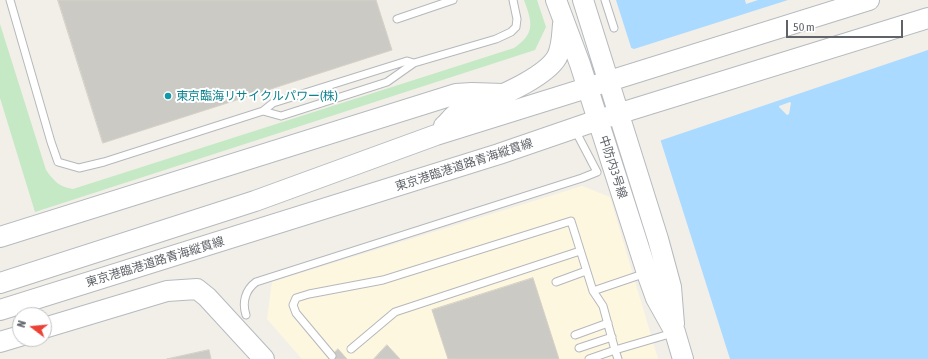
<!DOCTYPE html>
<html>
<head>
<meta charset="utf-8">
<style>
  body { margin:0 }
  #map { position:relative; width:928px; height:359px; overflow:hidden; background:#f1efe8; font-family:"Asap Condensed",sans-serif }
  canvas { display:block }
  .north { position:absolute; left:12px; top:307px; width:40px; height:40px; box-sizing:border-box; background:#fff; border:1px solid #bfc1c3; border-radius:50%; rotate:286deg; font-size:11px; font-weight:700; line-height:16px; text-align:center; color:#5f6368 }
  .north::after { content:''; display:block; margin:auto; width:14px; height:18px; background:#ea4335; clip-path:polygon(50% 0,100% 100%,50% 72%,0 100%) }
  .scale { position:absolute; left:786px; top:20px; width:117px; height:18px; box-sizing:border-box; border:2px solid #5f6368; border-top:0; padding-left:5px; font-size:12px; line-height:14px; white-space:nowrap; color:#5f6368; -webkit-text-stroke:3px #fff; paint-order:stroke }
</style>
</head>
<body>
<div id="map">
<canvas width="928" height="359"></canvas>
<div class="north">N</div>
<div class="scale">50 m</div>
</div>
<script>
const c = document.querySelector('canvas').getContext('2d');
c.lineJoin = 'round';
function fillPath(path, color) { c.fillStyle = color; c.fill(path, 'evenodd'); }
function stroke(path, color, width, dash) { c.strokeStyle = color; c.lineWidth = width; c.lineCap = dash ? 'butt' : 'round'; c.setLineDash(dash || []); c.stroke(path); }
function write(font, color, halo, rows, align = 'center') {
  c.font = font + ' "Asap Condensed","Noto Sans JP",sans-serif'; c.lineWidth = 4; c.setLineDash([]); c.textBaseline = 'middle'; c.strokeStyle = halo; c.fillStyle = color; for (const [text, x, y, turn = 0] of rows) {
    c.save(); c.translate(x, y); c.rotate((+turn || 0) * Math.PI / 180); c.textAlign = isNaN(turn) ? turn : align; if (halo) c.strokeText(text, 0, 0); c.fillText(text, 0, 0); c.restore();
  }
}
fillPath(new Path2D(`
  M582 186 610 197 658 359H302L267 319 272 282Z`), '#fef7e0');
fillPath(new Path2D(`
  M524 0H537L546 27 535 50 35 212 0 98V24L46 170C54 181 59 187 73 189L514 48C536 33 532 22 524 0Z`), '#c5e8c5');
fillPath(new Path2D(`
  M616 0H745L746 4 758 0H928V359H730ZM790 102 791 103 789 114 787 115 779 107V106Z`), '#aadaff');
fillPath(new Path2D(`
  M788 0H928V50L659 141 629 47 634 49Z`), '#f1efe8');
const building = new Path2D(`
  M58 0H376L392 50 103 143Z
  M533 278 559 359H448L432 310Z
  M387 345 400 359H374Z
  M338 349 347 359H329Z
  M209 350 211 359H167Z`);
fillPath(building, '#cccac5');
stroke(building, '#d6d1c6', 1);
const lane = new Path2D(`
  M10 0 51 142 58 162 79 168 104 162 263 111 273 103 407 61 414 63
  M605 0 614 28
  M397 19 453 0
  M263 111 281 116 387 82 414 63 496 39 511 32 516 27 517 19 513 0
  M556 282 586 271
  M593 291 603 306 615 350 673 333
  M246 315C242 303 245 290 256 282L582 178 597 172 575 130
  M575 335 608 323
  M579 348 612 337
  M351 349 395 312 580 251
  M332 356 296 313 293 305 296 298 309 294 383 280 571 221 593 291 646 273
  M589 359 615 350 618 359`);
const secondary = new Path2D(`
  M556 0 580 64 647 273 656 298 675 332 683 359
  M583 0 658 239 671 287 674 324
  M444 126C448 123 451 118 455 115 461 112 469 109 475 107 497 97 545 78 557 57 562 47 562 36 563 24
  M0 237 456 94 472 93 504 94
  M0 283 255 201 436 135 869 0
  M0 310 499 154 598 120 928 18
  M44 328 167 291 197 289 207 297 264 359
  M0 342 20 336`);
stroke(lane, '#b5b8bc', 9);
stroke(secondary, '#b6babf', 22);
stroke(lane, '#fff', 7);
stroke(secondary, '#fff', 20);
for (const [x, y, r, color] of [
  [168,96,4,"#0f9aa8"]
]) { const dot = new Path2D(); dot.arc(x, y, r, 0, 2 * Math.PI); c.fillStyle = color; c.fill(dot); stroke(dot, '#fff', 1.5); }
write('12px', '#0d838f', '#fff', [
  ["東京臨海リサイクルパワー(株)",176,96]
], 'left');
write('12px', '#5f6368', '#fff', [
  ["東京港臨港道路青海縦貫線",464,165,-18],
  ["中防内3号線",613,167,72],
  ["東京港臨港道路青海縦貫線",155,262,-17]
]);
</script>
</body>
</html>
